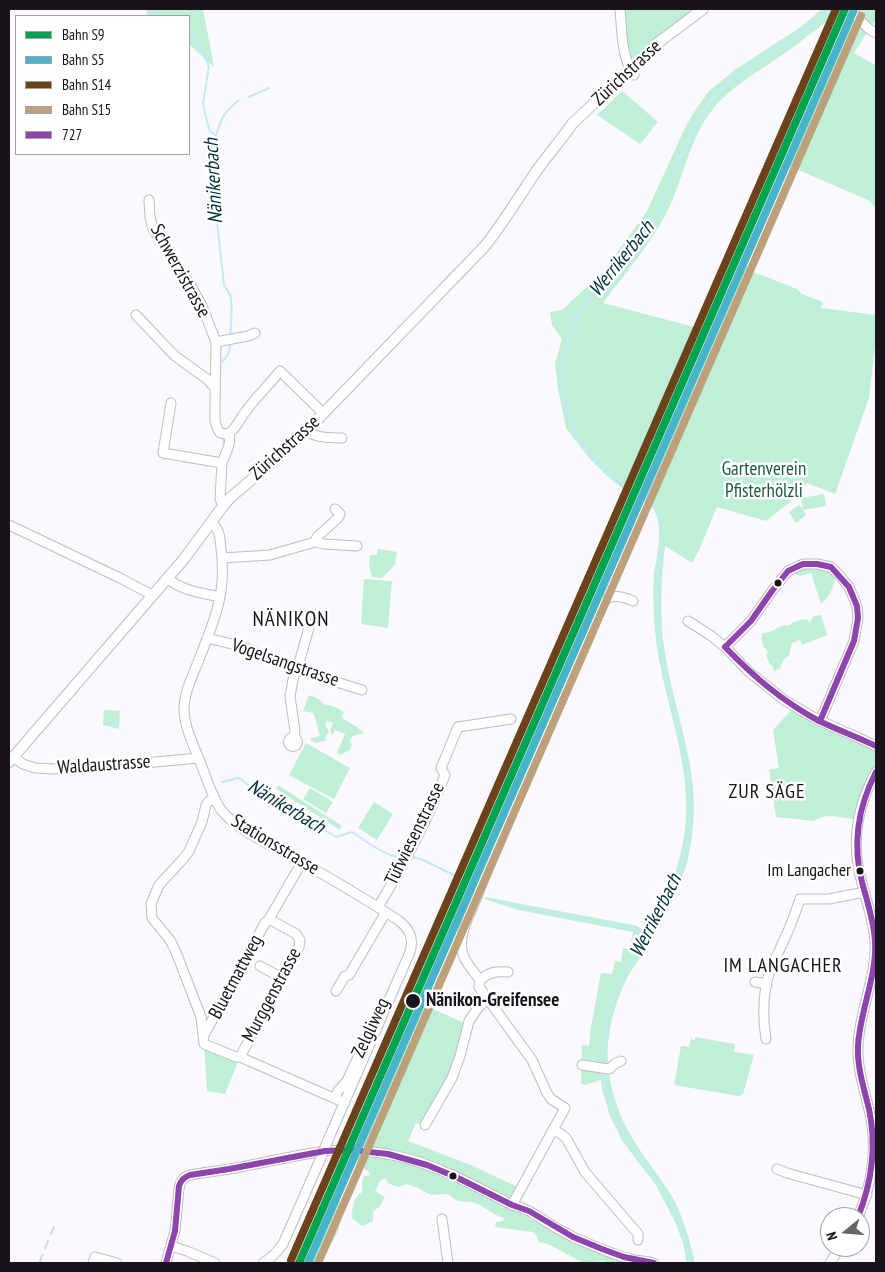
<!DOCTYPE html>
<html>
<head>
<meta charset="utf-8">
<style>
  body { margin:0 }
  #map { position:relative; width:885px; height:1272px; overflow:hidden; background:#fbf9fd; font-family:"PT Sans Narrow",sans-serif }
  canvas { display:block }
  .frame { position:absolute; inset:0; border:10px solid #19131c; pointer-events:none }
  .legend { position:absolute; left:15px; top:15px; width:175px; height:140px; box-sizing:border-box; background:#fff; border:1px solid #a3a1a4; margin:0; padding:6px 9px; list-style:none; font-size:15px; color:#19131c }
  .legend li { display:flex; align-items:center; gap:10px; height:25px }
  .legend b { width:25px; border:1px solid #a3a1a4 }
  .north { position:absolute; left:820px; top:1207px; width:50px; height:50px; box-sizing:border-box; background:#fff; border:1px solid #a3a1a4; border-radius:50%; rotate:253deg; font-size:14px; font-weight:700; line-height:20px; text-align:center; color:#19131c }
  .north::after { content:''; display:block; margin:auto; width:18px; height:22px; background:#68646b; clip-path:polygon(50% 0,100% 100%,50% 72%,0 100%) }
</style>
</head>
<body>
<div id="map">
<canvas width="885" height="1272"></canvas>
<div class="frame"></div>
<ul class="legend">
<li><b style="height:6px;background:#00a34f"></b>Bahn S9</li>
<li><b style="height:6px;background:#48b4ca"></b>Bahn S5</li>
<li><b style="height:6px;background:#6c421b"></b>Bahn S14</li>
<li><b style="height:6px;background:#bda07c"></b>Bahn S15</li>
<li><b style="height:6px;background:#8e44ad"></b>727</li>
</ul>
<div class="north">N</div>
</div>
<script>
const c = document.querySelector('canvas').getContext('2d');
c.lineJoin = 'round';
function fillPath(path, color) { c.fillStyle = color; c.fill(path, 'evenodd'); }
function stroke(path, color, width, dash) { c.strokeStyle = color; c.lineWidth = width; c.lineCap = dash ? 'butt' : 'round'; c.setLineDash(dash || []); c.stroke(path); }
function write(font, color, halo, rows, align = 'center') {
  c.font = font + ' "PT Sans Narrow",sans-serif'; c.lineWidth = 5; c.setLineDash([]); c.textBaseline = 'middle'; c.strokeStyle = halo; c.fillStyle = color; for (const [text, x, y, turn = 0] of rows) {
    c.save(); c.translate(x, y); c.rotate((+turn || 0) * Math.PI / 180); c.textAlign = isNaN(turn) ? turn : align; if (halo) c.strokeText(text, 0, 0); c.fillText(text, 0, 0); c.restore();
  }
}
fillPath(new Path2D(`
  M146 9H203L214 67 189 44V16H147Z
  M620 9H702L630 69Z
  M822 9H836C830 21 817 29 806 37 799 43 792 48 785 53 760 71 732 85 713 109 688 140 683 182 665 216 648 248 624 274 603 303L702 329 628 493 607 476 590 459 566 428 558 389 555 364 562 339 552 325 550 312 562 310 603 272 647 211 684 130 692 115 709 91 736 69 801 27Z
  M852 9H876V20L868 31 854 53 875 65 876 63V206H873L870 201 787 165 746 263 748 270 797 289 802 294 823 302 821 308 876 315V336L869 398 835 494 807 483 789 503 766 521 717 507 700 548 692 563 665 546C661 582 659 617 665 653 671 693 685 732 691 772 696 801 694 831 688 859 686 867 683 874 680 881 674 898 667 914 658 930 650 944 640 957 631 971 614 1001 604 1039 609 1074 612 1091 617 1109 625 1125 638 1151 658 1173 673 1198 684 1219 690 1241 695 1263H687L683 1243 676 1224 656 1185 623 1142 610 1116 602 1089 601 1080 585 1085 581 1084 582 1045 589 1046 591 1027 601 973 612 974 615 961 621 962 623 948 629 949 633 932 518 910 485 899V897L633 925 637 926 646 932C669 896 683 861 686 818 690 748 655 683 654 613 653 600 653 587 654 575 657 553 669 508 641 500L605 581 606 584 608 585 541 730 603 580Z
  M622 91 658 122 640 144 597 115Z
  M824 494 826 506 803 510 806 515 796 523 789 512 799 505 803 509 801 498Z
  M378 549 397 552 395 565 382 578 372 577 369 565 370 555H377Z
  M821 567 831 573 836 578 830 594 821 604 811 573 800 576 794 573 802 568Z
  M364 579 392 581 388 628 361 624Z
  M821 615 827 635 802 645 800 640 792 643 789 656C783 659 782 662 781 668L774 671 772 665H770L766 655 768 654 766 648H764L761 638 762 637 761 634 775 630V629L785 625 786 626 792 624V623L802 619V620L806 619 810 622 814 616Z
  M309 695 319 699 323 704 333 706 344 712 342 718 357 727 364 733 353 736 350 740 352 745 350 750 340 755 337 753 345 734 335 730 332 735 330 730 333 723 327 721 325 726 328 729 329 734 328 733 325 739 327 740 316 743 309 739 320 736 315 717 313 713 303 711Z
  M794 707 876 746V772L858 820C845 818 825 812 814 821L776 817 769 770 779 768 773 730Z
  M104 710 120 711 119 729 103 725Z
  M306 743 350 768 334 799 289 775Z
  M278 785 342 826 340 830 276 789Z
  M310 788 333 802 326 813 303 799Z
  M374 802 393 814 377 840 358 828Z
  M423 1004 468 1025 460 1056 425 1125 416 1123 408 1141 471 1165 522 1189 512 1205 525 1215 537 1222 625 1257 622 1263H610L602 1261 587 1263 582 1262 548 1244 539 1242 536 1235 533 1232 495 1227 496 1222 503 1221 504 1218C494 1215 487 1209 478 1204 465 1198 462 1207 448 1194L431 1195 418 1188 407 1184 398 1187 388 1183 385 1178 380 1181 375 1191 385 1197 380 1206 373 1212V1221L362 1226 352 1218C352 1208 353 1197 362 1192V1182L364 1176 370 1175 368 1171 353 1162Z
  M695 1037 735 1044 734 1052 754 1055 743 1094 739 1096 674 1085 681 1046 689 1047 691 1039 695 1040Z
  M204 1044 240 1057 225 1094 207 1091Z
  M340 1194 339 1229 321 1263H309Z`), '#c0efd7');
stroke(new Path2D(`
  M156 9 159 16
  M189 30 191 31 209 66 203 104 207 122 210 131 216 136 212 188 215 203 224 285C226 288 229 292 230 295 233 302 231 329 230 337
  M249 97 269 88
  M216 136C221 118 224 112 239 100
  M219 363 220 362C228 358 230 352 230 343
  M223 439 224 446
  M633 489C564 453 543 371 584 305 593 290 606 281 618 269 632 253 646 236 656 217 679 175 683 129 718 93 742 67 775 51 803 31 812 24 821 16 829 9
  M222 782 238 778 242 780 263 798 283 804 336 837 352 832C366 841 385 856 401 858
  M412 857 421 859 460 878
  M497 900 514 905 591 920
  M601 922 635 928 648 937
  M603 1064C602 1034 608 1003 622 976 632 959 645 943 655 926 667 906 677 885 683 863 689 838 692 811 689 784 688 767 683 750 679 732 671 697 660 661 658 625 657 608 656 592 658 575 660 546 672 511 640 493
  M603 1071C607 1099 616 1123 631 1145 642 1161 654 1176 664 1192 677 1214 686 1238 691 1263`), '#c2e9fa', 2);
const minor = new Path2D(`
  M620 9C622 30 621 57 634 75
  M848 9 869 29 876 33
  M149 200 150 217 153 229 190 284 202 306 216 342 215 407V421L217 428 220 433 226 434 229 433
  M136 315 175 356 207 379 215 388
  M216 342 248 336 255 333
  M171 403 163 453 222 463
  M306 430C316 439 329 437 342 438
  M229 433C237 428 240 418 246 411 256 397 269 385 280 371L323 413
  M223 506 220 499 222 463C225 453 232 445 229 433
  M211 522C220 529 220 538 221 549 227 594 214 621 198 662 192 677 184 693 184 709 184 726 193 744 199 759 206 776 211 796 222 811 239 832 277 848 301 862 334 880 367 900 398 920 410 929 414 939 410 952L328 1140
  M9 525 120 578 152 595
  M315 542 317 537 338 518 340 514 335 509
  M222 558 270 555 315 542 324 544 357 546
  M167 578C182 591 202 593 220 597
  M688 621 710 635 725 647 748 671 784 700 820 721 857 737 876 746
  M207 638 244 647 295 669 362 690
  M725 647 751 621 772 591 788 571 803 564H817L831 567 840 576 849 587 857 606 858 618 854 641 820 721
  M297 670 310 624
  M288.5 742a4.5 4.5 0 1 1 9 0a4.5 4.5 0 1 1-9 0Z
  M294 738 295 731 290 696 295 669
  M13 757 23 764 35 768 53 769 100 767 199 758
  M214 798 208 802 206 805 202 822 189 851 183 859 159 885 151 904 152 918 170 940 176 952 201 1017 204 1044 236 1057H240L345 1103
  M378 907C404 865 427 821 445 775L441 768 458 727 511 719
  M260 966 282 978
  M508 972C496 971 489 972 480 980L479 987 532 1060 547 1093 551 1099 565 1108 512 1205
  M480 980C475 973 468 966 464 957 454 936 475 907 481 886L546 731 599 608C608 593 619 595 633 601
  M755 982 767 984
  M336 991 345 976 349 975 386 912
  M204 1035 265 923 269 919 302 862
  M766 1039C763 1021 763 1003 766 985 769 970 777 956 783 942 790 928 795 914 800 899H829L865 892
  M240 1057 299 947 300 940 296 934 269 919
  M582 1065 609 1069 616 1063 621 1061
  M335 1098 338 1091 347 1081 362 1048
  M425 1125 452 1078 460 1056 469 1021 478 1008 487 999
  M554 1130 561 1134 566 1138 585 1172 638 1234V1240
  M777 1169 787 1173 867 1195
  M858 1217C873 1182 878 1147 869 1110 864 1088 857 1068 858 1046 859 1011 877 977 875 941 873 917 864 894 859 871 852 836 859 803 876 772
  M442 1219 448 1263
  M171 1246 187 1251 215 1263
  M93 1263 95 1257 117 1263
  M166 1263 175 1231 179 1189C180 1182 182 1177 190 1175 205 1172 220 1171 235 1168 265 1163 295 1155 325 1151 348 1149 374 1151 397 1156 438 1165 475 1186 512 1205 528 1208 540 1218 553 1226 559 1230 567 1233 573 1237 590 1244 613 1255 631 1259 639 1261 646 1261 654 1263
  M263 1263C272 1258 277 1252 283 1244L320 1160
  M830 1263 840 1247`);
const major = new Path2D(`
  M9 762 184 559 223 506 231 497 269 465 318 419 485 246C503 223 519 197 535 173 547 156 561 140 573 123L659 42 703 9`);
stroke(minor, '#c1bcc3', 11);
stroke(major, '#c1bcc3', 12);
stroke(minor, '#fefeff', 9);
stroke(major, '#fefeff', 10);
stroke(new Path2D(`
  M39 1263 56 1222`), '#dad9da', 2, [10, 5]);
const minorBridge = new Path2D(`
  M320 1160 328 1140`);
stroke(minorBridge, '#c1bcc3', 11, []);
stroke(minorBridge, '#fefeff', 9);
stroke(new Path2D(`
  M725 647 751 621 772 591 788 571 803 564H817L831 567 849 587 857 606 858 618 854 641 820 721
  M725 647C754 677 782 701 819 721 838 730 857 737 876 746
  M858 1217C872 1182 877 1147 869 1109 864 1088 857 1068 858 1046 860 1010 877 977 875 941 874 921 867 901 862 882 852 843 858 807 876 772
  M166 1263 175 1231 179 1186C181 1180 184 1177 190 1175L229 1169 325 1151 352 1150 388 1154 427 1165 456 1177 512 1205 529 1211 573 1237 602 1249 624 1257 654 1263`), '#8e44ad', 6);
stroke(new Path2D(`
  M299 1263 845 9`), '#00a34f', 8);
stroke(new Path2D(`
  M308 1263 853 12`), '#48b4ca', 8);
stroke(new Path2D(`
  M291 1260 836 9`), '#6c421b', 8);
stroke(new Path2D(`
  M318 1263 861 16`), '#bda07c', 8);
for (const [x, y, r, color] of [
  [778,583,4.5,"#19131c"],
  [860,871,4.5,"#19131c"],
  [413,1001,8,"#19131c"],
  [453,1176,4.5,"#19131c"]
]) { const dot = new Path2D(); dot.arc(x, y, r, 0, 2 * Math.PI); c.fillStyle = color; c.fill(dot); stroke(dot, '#fff', 2); }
write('18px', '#19131c', '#fff', [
  ["Im Langacher",851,871]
], 'right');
write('19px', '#19131c', '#fff', [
  ["Zürichstrasse",627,73,-43],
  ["Schwerzistrasse",180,271,61],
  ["Zürichstrasse",285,448,-42],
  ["Vogelsangstrasse",285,663,19],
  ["Waldaustrasse",104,765,-4],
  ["Tüfwiesenstrasse",415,834,-64],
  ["Stationsstrasse",275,845,31],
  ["Bluetmattweg",236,977,-62],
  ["Murggenstrasse",272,995,-62],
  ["Zelgliweg",371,1028,-65]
]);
write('19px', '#195c3d', '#fff', [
  ["Gartenverein",764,470],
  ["Pfisterhölzli",764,492]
]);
write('bold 19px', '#19131c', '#fff', [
  ["Nänikon-Greifensee",426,1001]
], 'left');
write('italic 20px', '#00303f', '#fff', [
  ["Nänikerbach",214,181,-93],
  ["Werrikerbach",622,259,-51],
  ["Nänikerbach",286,807,31],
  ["Werrikerbach",656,916,-63]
]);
c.letterSpacing = '1px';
write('20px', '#19131c', '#fff', [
  ["ZUR SÄGE",767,792],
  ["IM LANGACHER",783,966]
]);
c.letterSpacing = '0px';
c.letterSpacing = '1px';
write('21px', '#19131c', '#fff', [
  ["NÄNIKON",291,620]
]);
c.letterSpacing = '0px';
</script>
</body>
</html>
